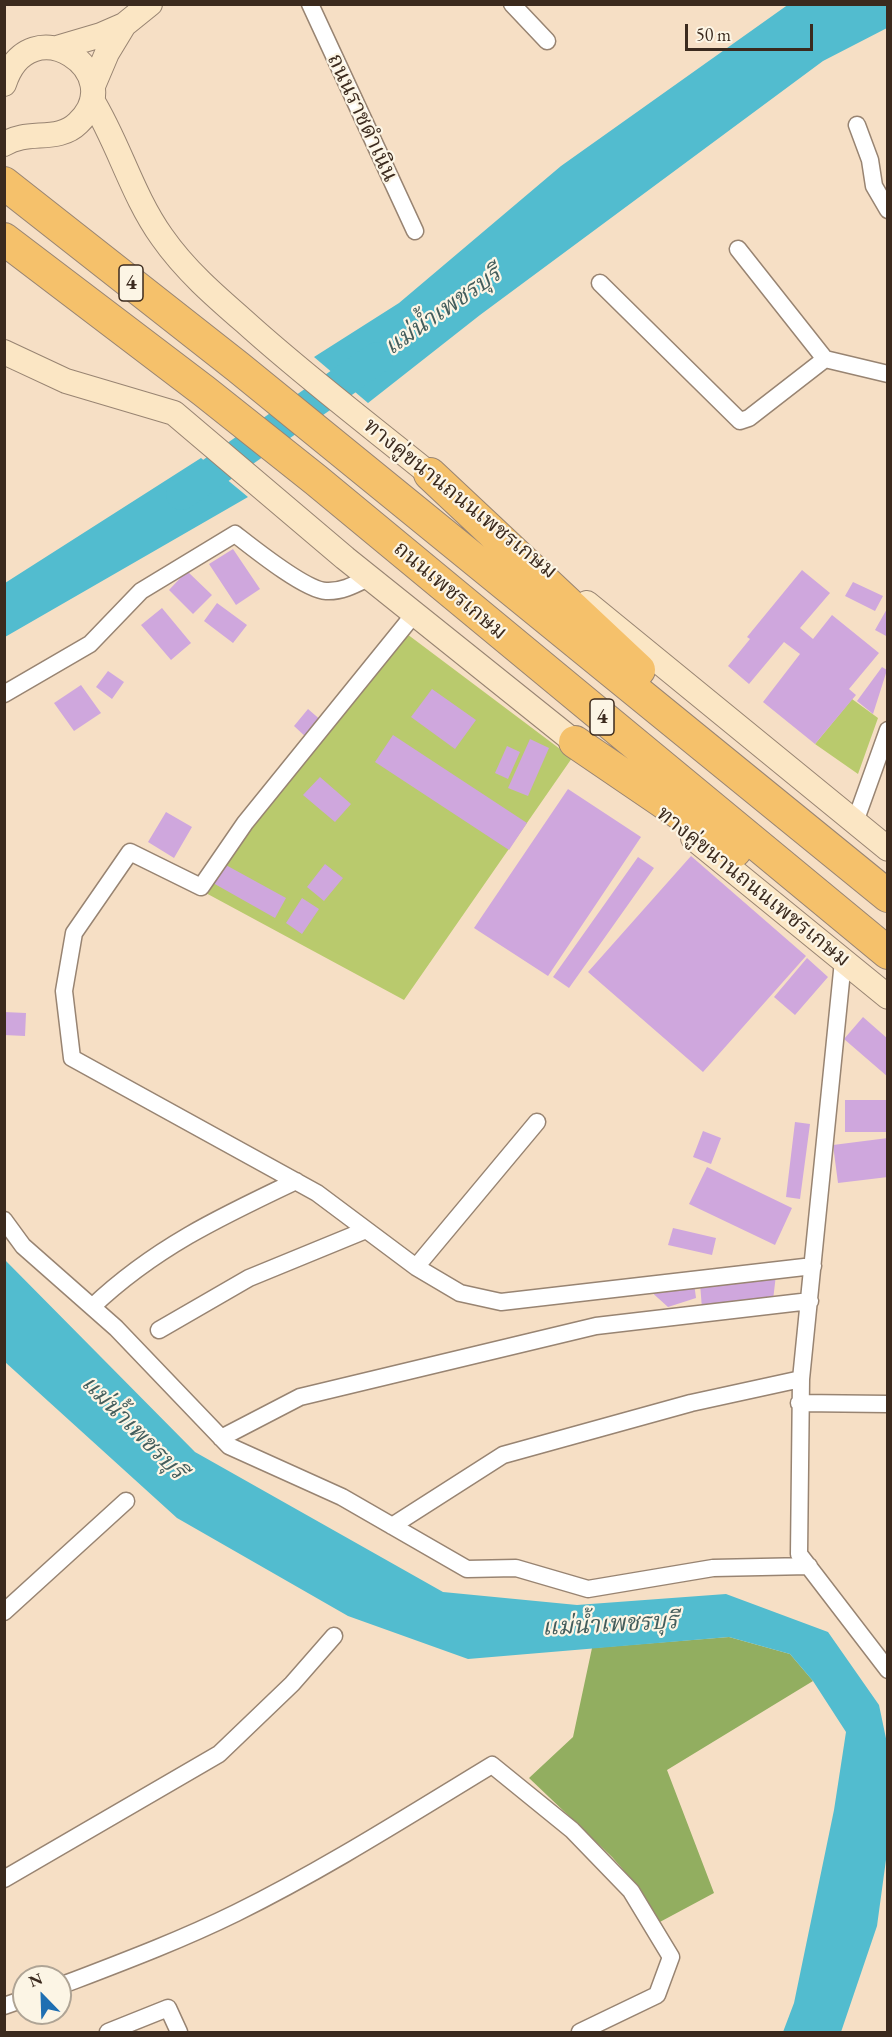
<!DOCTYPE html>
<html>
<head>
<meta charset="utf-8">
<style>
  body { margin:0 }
  #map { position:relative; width:892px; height:2037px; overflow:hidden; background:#f6dfc5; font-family:"EB Garamond",serif }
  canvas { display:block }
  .frame { position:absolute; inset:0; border:6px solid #3b2a1e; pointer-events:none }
  .north { position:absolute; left:12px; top:1965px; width:60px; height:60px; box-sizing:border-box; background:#fcf5e5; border:2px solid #afa495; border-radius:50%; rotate:337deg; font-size:16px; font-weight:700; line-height:24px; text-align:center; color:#3b2a1e }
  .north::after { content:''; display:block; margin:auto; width:21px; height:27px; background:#1f6fb2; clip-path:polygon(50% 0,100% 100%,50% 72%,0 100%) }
  .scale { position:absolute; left:685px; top:24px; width:128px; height:27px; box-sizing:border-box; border:3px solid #3b2a1e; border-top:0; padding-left:8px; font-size:18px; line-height:21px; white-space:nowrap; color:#3b2a1e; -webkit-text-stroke:4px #fcf5e5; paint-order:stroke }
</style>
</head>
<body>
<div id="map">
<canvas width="892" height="2037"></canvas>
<div class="frame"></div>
<div class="north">N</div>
<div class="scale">50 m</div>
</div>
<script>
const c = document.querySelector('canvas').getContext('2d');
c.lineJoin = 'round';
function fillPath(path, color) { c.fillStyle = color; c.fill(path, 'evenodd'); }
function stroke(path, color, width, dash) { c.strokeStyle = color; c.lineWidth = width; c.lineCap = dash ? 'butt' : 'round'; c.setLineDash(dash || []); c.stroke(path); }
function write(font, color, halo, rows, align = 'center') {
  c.font = font + ' "EB Garamond","Noto Serif Thai",serif'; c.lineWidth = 4.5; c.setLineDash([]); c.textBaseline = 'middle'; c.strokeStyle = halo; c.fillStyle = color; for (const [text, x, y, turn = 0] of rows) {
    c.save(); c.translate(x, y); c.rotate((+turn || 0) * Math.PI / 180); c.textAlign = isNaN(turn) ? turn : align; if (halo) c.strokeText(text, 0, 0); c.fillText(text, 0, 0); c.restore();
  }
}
fillPath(new Path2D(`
  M407 634 572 758 404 1000 191 885Z
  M852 699 878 718 858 774 815 744Z`), '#b9ca6d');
fillPath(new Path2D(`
  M729 1637 790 1654 813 1681 667 1770 714 1893 658 1923 641 1890 612 1857 529 1778 573 1737 592 1648Z`), '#92ae60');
fillPath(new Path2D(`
  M789 4 887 5V28L823 61 480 315 368 403 314 357 399 303 561 166Z
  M201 458 248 497 5 637V583Z
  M5 1260 195 1452 443 1592 577 1605 726 1594 828 1632 879 1705 888 1748V1845L877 1926 841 2032H783L794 2003 834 1810 846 1732 813 1681 790 1654 729 1637 468 1659 348 1616 177 1518 5 1362Z`), '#52bccf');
stroke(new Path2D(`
  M182 494 377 358`), '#52bccf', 32);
fillPath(new Path2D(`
  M233 549 260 589 236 605 209 564Z
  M802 570 830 593 800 628 813 639 832 615 879 653 849 689 856 695 815 744 763 702 800 654 784 642 749 684 728 666 750 639 747 637Z
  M187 571 212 595 193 614 169 590Z
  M853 582 883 596 875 611 845 596Z
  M217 603 247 625 233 643 204 621Z
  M888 607V637L875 630Z
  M162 608 191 643 171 660 141 625Z
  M882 667 887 670 873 714 857 701Z
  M108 671 124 682 112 699 96 687Z
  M81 685 101 713 74 731 54 703Z
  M432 689 476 720 455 749 411 717Z
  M308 709 323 722 308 739 294 726Z
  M393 735 527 823 509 850 375 762Z
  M530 739 549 748 528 796 508 788Z
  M507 746 520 752 508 779 495 773Z
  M320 777 351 804 335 822 303 795Z
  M568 789 641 837 548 976 474 928Z
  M166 812 192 827 174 858 148 842Z
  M691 856 806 956 703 1072 588 972Z
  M638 857 654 868 569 988 553 977Z
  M224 864 286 898 275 918 213 883Z
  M325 864 343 878 324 901 307 887Z
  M302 898 319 909 302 934 286 923Z
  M807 958 828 977 795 1015 774 997Z
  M4 1012 26 1013 25 1036 4 1035Z
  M863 1017 888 1039V1077L844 1039Z
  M845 1100H888V1132H845Z
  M795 1122 810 1124 800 1199 786 1197Z
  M703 1131 721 1138 711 1164 693 1157Z
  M888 1138V1177L838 1183 833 1145Z
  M707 1167 792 1208 775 1245 689 1204Z
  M673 1228 716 1238 712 1255 668 1245Z
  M776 1275 773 1300 702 1309 700 1283Z
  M694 1283 696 1298 668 1307 648 1289Z`), '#cfa7dd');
const street = new Path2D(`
  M310 4 415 231
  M512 4 547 41
  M857 125 870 160 874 186 888 210
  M738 249 825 359 888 374
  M600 283 740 421 749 418 825 359
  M415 613 245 823 201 887 130 852 74 933 64 991 72 1058 317 1193 416 1267 460 1293 501 1302 813 1266
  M4 694 90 644 141 591 235 534C253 548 305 590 326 591 342 592 356 584 370 577
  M855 822 888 730
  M843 961 801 1379 799 1554 888 1670
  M4 1220 23 1246 116 1328 229 1446 342 1497 467 1569 516 1568 588 1589 713 1568 809 1566
  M416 1267 537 1122
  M92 1307C154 1248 220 1217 296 1181
  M159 1330 249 1278 366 1230
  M799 1403 888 1404
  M221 1438 300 1397 596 1326 810 1301
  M392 1526 503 1455 691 1403 801 1379
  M4 1612 126 1501
  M4 1879 219 1754 292 1684 334 1636
  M60 1986C120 1963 179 1941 236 1913 325 1869 408 1816 492 1765L572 1830 631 1891 671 1957 657 1995 580 2032
  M4 2006 24 1999
  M108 2032 168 2008 179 2032`);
const secondary = new Path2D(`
  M57 48 101 35 124 25 150 4
  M4 84C30 4 131 73 78 123 58 143 28 129 4 144
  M93 86 107 53 124 25
  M92 100C119 144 132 195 162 237 185 270 215 296 245 322 308 379 376 430 442 484
  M4 352 66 381 174 413 345 558 587 752
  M587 603 888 849
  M693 838 888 997`);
const highway = new Path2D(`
  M4 183 238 367 888 896
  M4 239 204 391 316 480 888 953
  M430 474 639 670
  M575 742 735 851`);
stroke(street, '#988472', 19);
stroke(secondary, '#988472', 26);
stroke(highway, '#988472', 34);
stroke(street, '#fff', 16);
stroke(secondary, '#fbe6c4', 24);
stroke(highway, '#f5c16b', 32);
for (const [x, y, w] of [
  [131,283,24],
  [602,717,24]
]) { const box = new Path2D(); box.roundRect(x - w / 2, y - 18, w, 36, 4.5); c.fillStyle = '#fcf5e5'; c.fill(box); stroke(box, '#3b2a1e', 1.5); }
write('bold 21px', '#3b2a1e', null, [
  ["4",131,283],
  ["4",602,717]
]);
write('22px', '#3b2a1e', '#fcf5e5', [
  ["ถนนราชดำเนิน",362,118,65],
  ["ทางคู่ขนานถนนเพชรเกษม",460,499,39],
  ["ถนนเพชรเกษม",450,591,40],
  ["ทางคู่ขนานถนนเพชรเกษม",753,887,39]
]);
write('italic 24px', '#435d5c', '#fcf5e5', [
  ["แม่น้ำเพชรบุรี",443,311,-35],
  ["แม่น้ำเพชรบุรี",133,1428,45],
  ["แม่น้ำเพชรบุรี",610,1625,-3]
]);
</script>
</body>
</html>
